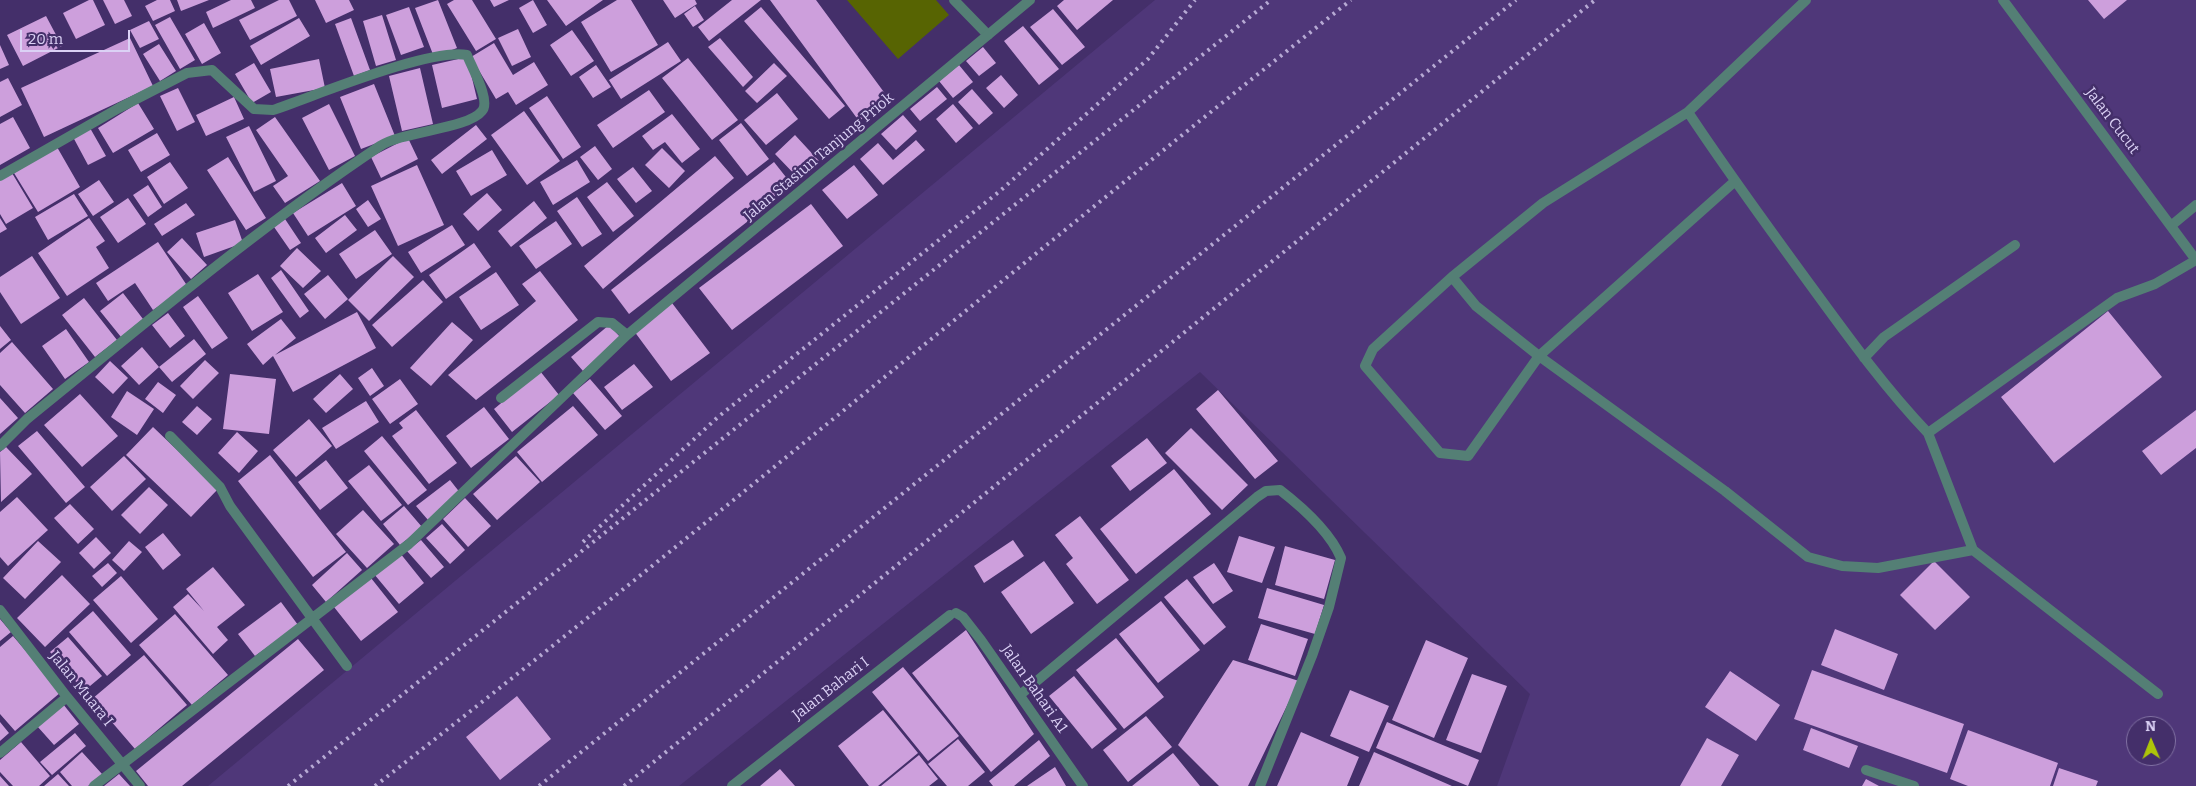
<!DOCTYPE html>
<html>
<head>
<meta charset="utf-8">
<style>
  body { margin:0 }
  #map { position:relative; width:2196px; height:786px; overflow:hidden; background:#442f6a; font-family:Bitter,serif }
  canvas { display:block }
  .north { position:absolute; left:2126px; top:716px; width:50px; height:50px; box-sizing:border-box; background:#442f6a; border:1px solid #8070a2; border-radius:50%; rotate:359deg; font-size:14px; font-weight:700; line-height:20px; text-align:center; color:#dbd1f5 }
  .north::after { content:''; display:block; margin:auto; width:18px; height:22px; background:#aec509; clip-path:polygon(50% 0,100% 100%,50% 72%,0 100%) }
  .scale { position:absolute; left:20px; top:30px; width:110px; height:22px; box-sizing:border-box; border:2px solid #dbd1f5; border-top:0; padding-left:6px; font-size:15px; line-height:18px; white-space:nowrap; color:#dbd1f5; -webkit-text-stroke:4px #442f6a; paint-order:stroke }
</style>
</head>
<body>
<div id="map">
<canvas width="2196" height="786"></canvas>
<div class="north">N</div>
<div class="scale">20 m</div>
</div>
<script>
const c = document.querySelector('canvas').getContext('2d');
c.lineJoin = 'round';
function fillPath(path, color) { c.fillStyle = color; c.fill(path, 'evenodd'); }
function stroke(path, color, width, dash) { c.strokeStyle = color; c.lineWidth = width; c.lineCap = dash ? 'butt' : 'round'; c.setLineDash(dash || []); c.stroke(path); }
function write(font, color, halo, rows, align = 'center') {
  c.font = font + ' Bitter,serif'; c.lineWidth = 5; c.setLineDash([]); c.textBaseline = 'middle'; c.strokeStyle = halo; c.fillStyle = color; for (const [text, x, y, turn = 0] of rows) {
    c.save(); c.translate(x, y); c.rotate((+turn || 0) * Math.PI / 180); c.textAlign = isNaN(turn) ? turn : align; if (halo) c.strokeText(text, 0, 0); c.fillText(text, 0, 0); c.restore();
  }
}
fillPath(new Path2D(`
  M1155 0H2196V786H1497L1530 694 1200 372 679 786H208ZM2136 726H2166V756H2136Z`), '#4f3779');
fillPath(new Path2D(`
  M847 0H936L949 15 898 59Z`), '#576402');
fillPath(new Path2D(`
  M89 0H93L105 25 76 39 63 13Z
  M103 0H124L132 16 115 24Z
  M157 0H170L175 11 153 21 145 6Z
  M177 0H209L181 11Z
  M231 0H251L255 8 213 28 206 12Z
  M279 0H289L297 16 250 40 239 20Z
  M315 0H349L354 10 326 23Z
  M438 0 457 48 434 57 415 8Z
  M454 0H472L496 39 476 51 447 4Z
  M490 0H509L494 7Z
  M533 0 547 25 533 33 519 8Z
  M547 0H603L566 26Z
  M617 0H631L658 45 611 72 581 22Z
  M663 0H695L697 4 675 18Z
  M732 0H761L709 41 698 27Z
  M770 0H816L889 99 859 121Z
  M1064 0H1113L1077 30 1057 6Z
  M2088 0H2127L2104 19Z
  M695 6 704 20 693 27 684 14Z
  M409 7 424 47 401 55 386 15Z
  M761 7 845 106 829 119 744 21Z
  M1053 9 1085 47 1062 65 1030 27Z
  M382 15 396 60 376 66 363 21Z
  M46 16 62 46 23 66 7 35Z
  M170 17 195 60 180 69 155 25Z
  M299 18 310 36 261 65 250 46Z
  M351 18 370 70 354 76 335 24Z
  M149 21 159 39 140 48 130 30Z
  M204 23 221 53 202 64 185 34Z
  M1023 26 1059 69 1039 85 1004 41Z
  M518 29 531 57 512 66 498 38Z
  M572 30 594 61 571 76 550 45Z
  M130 38 153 86 44 137 21 88Z
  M720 38 753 77 743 87 708 47Z
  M668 42 681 61 621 99 609 80Z
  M494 43 513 75 534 62 548 85 516 105 508 92 496 99 471 57Z
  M159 44 176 71 160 81 143 54Z
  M0 45 9 65 0 69Z
  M983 47 996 63 979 76 966 61Z
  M467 57 477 99 442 108 432 65Z
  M688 58 738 120 712 140 662 78Z
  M319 59 325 88 276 97 270 69Z
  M254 63 271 92 252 103 235 74Z
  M774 63 787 76 757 103 745 91Z
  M596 65 611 87 593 98 579 77Z
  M959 65 973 82 953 98 939 81Z
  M420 68 433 124 402 131 389 76Z
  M1001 75 1018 95 1004 108 986 88Z
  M8 78 22 105 0 117V82Z
  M374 84 395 136 361 149 340 97Z
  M937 87 947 99 920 121 910 109Z
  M178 88 195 122 177 131 160 96Z
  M972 89 993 113 979 125 958 102Z
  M649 90 665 112 613 148 597 125Z
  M777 93 798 119 766 145 744 120Z
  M547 96 581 147 563 159 529 108Z
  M234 97 244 119 206 136 196 115Z
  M138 103 154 129 113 153 98 128Z
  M329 104 355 156 329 170 302 118Z
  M953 104 973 128 956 143 936 119Z
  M524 111 560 161 527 185 491 135Z
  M672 114 700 149 682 163 665 142 653 150 642 136Z
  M903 115 917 131 896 150 881 134Z
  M13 117 30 148 0 165V124Z
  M275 117 320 181 285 203 273 186 288 176 256 130Z
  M741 123 769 159 747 176 719 140Z
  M476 125 487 139 442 174 431 160Z
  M249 126 276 181 254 192 226 137Z
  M90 128 106 156 88 165 73 137Z
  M157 133 170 155 141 172 128 150Z
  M795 135 819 161 800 180 775 154Z
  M408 138 418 159 381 178 371 157Z
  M916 140 925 150 883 185 860 159 878 143 893 160Z
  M595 146 612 169 598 180 580 157Z
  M57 147 80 187 38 212 14 173Z
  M662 148 685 171 669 188 645 165Z
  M492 150 507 175 471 196 456 171Z
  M715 156 734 178 603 289 584 266Z
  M228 157 266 218 246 230 207 170Z
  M577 160 590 182 553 205 540 182Z
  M170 162 188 188 164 204 147 177Z
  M774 162 793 186 629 314 611 290Z
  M417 165 444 225 398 246 371 186Z
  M854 165 878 195 847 219 822 190Z
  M633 167 652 191 636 203 617 179Z
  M12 173 33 208 6 224 0 214V180Z
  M99 180 114 202 93 216 78 194Z
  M607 182 634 216 613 232 587 197Z
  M342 183 356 206 308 236 293 213Z
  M148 185 162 207 148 217 133 195Z
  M487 193 502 210 478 231 463 214Z
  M74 194 88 216 48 240 35 217Z
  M577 197 602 234 582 247 557 211Z
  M128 198 146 224 118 243 100 217Z
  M368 200 381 219 368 227 356 209Z
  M534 201 547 218 511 247 498 231Z
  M186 203 195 215 162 236 154 224Z
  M811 204 843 246 732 330 699 288Z
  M345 215 357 230 326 253 315 238Z
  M0 218 7 229 0 233Z
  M89 218 105 241 96 247 109 268 67 296 38 253Z
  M285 219 301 243 290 250 274 227Z
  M235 220 243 243 204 257 196 233Z
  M556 221 572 244 536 269 519 246Z
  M452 225 465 245 421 273 408 252Z
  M375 230 392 254 356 279 339 254Z
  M182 238 207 265 191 279 167 252Z
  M158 242 188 287 153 310 135 283 108 301 96 283Z
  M474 243 491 267 446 299 429 275Z
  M297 248 321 271 303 288 280 266Z
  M32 256 60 298 21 324 0 292V277Z
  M393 256 414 277 369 321 348 300Z
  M281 270 309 311 300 318 271 278Z
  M540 271 578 320 476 400 448 375 536 301 522 284Z
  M496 272 519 305 481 330 459 297Z
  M258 274 283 312 252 331 228 293Z
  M328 275 348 299 325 319 304 294Z
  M423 280 443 302 392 347 372 325Z
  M123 293 143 319 121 337 100 311Z
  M198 296 228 338 212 349 183 307Z
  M84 298 117 340 95 357 62 315Z
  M672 303 710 353 671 381 634 331Z
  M2108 311 2162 377 2054 463 2001 397Z
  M357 312 376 348 293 392 273 356 263 365 247 344 281 319 296 338 275 355Z
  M168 313 185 336 170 348 152 325Z
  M452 322 473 340 431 386 410 368Z
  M609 325 621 338 583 371 571 357Z
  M0 326 11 340 0 349Z
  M66 329 89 362 65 379 42 346Z
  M194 339 206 354 172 382 159 367Z
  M12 342 53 389 25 413 0 385V353Z
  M142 347 159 367 139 385 121 366Z
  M205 360 219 373 193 399 180 386Z
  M110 361 128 378 113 394 95 377Z
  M634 364 653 387 622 410 604 387Z
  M372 368 384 386 370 396 358 378Z
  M540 371 559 395 512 432 494 409Z
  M230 374 276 379 269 434 223 429Z
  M340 374 353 389 326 413 313 399Z
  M400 379 418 404 390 424 372 399Z
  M590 379 622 416 605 430 573 393Z
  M158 382 176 395 163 413 145 399Z
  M1218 390 1278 461 1255 479 1196 409Z
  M127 391 154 409 137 435 111 417Z
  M80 394 118 436 82 467 44 425Z
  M0 398 18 418 0 434Z
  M366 401 379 422 336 449 322 428Z
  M197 406 212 419 197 435 182 422Z
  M573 406 598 435 542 482 517 452Z
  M484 407 509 439 471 468 446 436Z
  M416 410 457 463 429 484 392 436 403 428 399 423Z
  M2196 410V448L2161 475 2142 451Z
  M309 419 332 446 296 477 273 450Z
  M153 427 218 489 191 517 126 455Z
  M1191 428 1248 485 1222 510 1165 453Z
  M37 431 85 487 66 503 18 446Z
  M237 432 258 451 239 473 218 453Z
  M382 436 427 490 408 505 364 451Z
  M1147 438 1167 463 1130 491 1111 466Z
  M6 447 32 474 1 502 0 452Z
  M270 455 346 552 313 577 238 481Z
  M124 456 146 479 112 511 90 487Z
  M516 456 540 482 497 520 473 494Z
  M326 460 348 488 320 510 298 482Z
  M369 465 402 505 381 521 348 481Z
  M1174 469 1211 514 1136 574 1100 529Z
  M450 480 461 494 428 520 416 506Z
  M149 487 168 505 140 534 121 515Z
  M17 497 48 530 8 566 0 557V512Z
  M465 498 491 526 468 547 443 519Z
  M70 504 94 529 78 544 54 518Z
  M404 506 422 527 400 545 383 524Z
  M363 510 394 544 367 568 336 534Z
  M1080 516 1129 580 1097 604 1066 564 1073 558 1055 535Z
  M442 524 465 550 450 564 426 538Z
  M163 533 181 555 163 570 145 547Z
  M1239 536 1275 547 1262 583 1227 572Z
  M96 537 111 553 94 569 79 553Z
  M421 540 444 567 431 578 407 551Z
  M1013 540 1024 556 984 583 974 566Z
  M38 541 61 562 25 599 3 578Z
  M129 541 142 552 124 571 112 560Z
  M1285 546 1335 560 1324 599 1275 585Z
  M347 553 362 570 326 602 312 585Z
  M400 553 424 583 399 604 374 574Z
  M1044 561 1074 603 1031 634 1001 592Z
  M1934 561 1970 597 1935 630 1900 595Z
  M108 563 117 573 102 587 92 576Z
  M1214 563 1233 591 1213 604 1193 577Z
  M213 567 245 605 217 627 228 640 213 654 173 607 188 594 204 611 186 589Z
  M62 575 90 604 45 647 17 618Z
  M121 576 158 619 131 643 93 600Z
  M371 578 398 612 361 641 334 607Z
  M1187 579 1226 627 1204 645 1164 597Z
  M1267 588 1324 605 1315 634 1258 618Z
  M1161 601 1200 650 1158 683 1119 634Z
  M281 602 298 625 255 656 238 634Z
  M93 611 131 655 107 676 69 632Z
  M175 614 228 675 192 705 139 645Z
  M0 619 11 632 0 641Z
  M1261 624 1308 639 1295 676 1248 660Z
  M1835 629 1898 654 1884 690 1821 665Z
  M966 630 1034 734 991 772 912 673Z
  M13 636 61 692 15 731 0 714V647Z
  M68 637 102 676 84 691 50 652Z
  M1116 638 1164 697 1124 729 1076 670Z
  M298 639 324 670 182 786H148L136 771Z
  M1426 640 1468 658 1434 738 1392 720Z
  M144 655 187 705 135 749 92 699Z
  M1233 660 1299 681 1248 786H1219L1178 745Z
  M903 667 959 736 928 761 872 692Z
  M1812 670 1964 724 1947 773 1794 719Z
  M1730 671 1780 705 1756 741 1705 707Z
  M1472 674 1507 686 1481 753 1446 740Z
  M1074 676 1117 729 1092 749 1049 696Z
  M1350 690 1389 706 1369 752 1330 736Z
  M517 696 551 739 500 780 466 737Z
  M63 704 79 724 54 745 37 726Z
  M883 710 918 753 878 786H869L838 746Z
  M1146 716 1172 747 1128 782 1103 750Z
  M0 722 9 733 0 741Z
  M1387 722 1479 760 1468 786 1376 748Z
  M1811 728 1858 746 1849 768 1803 750Z
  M1968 730 2058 763 2050 786H1968L1950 779Z
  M1301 732 1359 757 1347 786H1277Z
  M75 733 86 746 52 775 40 762Z
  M1707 738 1739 755 1721 786H1680Z
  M958 739 985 772 968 786H947L928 764Z
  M1039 740 1050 756 1014 786H993L989 781Z
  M21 742 50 776 39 786H13L0 772V760Z
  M82 752 102 774 88 786H72L60 772Z
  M1374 752 1452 786H1359Z
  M1173 753 1200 786H1132Z
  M919 755 938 779 929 786H881Z
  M1055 767 1066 786H1027Z
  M2059 768 2098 781 2096 786H2053Z
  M780 769 795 786H760Z
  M58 774 69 786H44Z
  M119 774 130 786H104Z
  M0 776 9 786H0Z
  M1866 779 1879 786H1862Z`), '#cd9fdc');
stroke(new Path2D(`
  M954 0 988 35
  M2003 0 2196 260
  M1688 112C1729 174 1773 234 1817 294 1852 342 1887 390 1928 433L2117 298 2155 284 2196 260
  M1734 182 1539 356 1468 456 1440 453 1365 366 1373 349 1452 277 1543 203 1688 112 1806 0
  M2172 225 2196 205
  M1452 277 1476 306 1539 356 1725 491 1808 557 1842 566 1878 568 1973 550 2158 694
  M1864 358 1884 337 2015 245
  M1928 433 1973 550`), '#547f75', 10);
stroke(new Path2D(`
  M0 176 119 108 187 73 212 70 254 109 273 110C315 96 429 48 467 55 472 68 491 101 482 111 468 129 403 131 380 146 256 229 142 326 27 419L0 446
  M501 398 598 322 612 323 627 335
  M170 436 220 487 230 506 347 666
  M0 610 67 697 140 786
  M956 613 963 617 981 640 1083 786
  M1020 695 1257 497 1266 491 1280 490C1302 507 1330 532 1341 558L1329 607 1312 656 1260 786
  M0 753 67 697
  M1866 770 1914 786
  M94 786 409 544 627 335 1030 0
  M732 786 950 615`), '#547f75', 10);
stroke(new Path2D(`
  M583 542 718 417 1000 191 1148 59 1195 0
  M288 786 1271 0
  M375 786C705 529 1024 259 1351 0
  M539 786 1516 0
  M624 786 1595 0`), '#b7aad4', 4, [2.5, 5]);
write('15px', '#dbd1f5', '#442f6a', [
  ["Jalan Cucut",2112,121,53],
  ["Jalan Stasiun Tanjung Priok",819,157,-40],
  ["Jalan Muara I",81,689,51],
  ["Jalan Bahari I",831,689,-38],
  ["Jalan Bahari A1",1034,689,55]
]);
</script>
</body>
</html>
